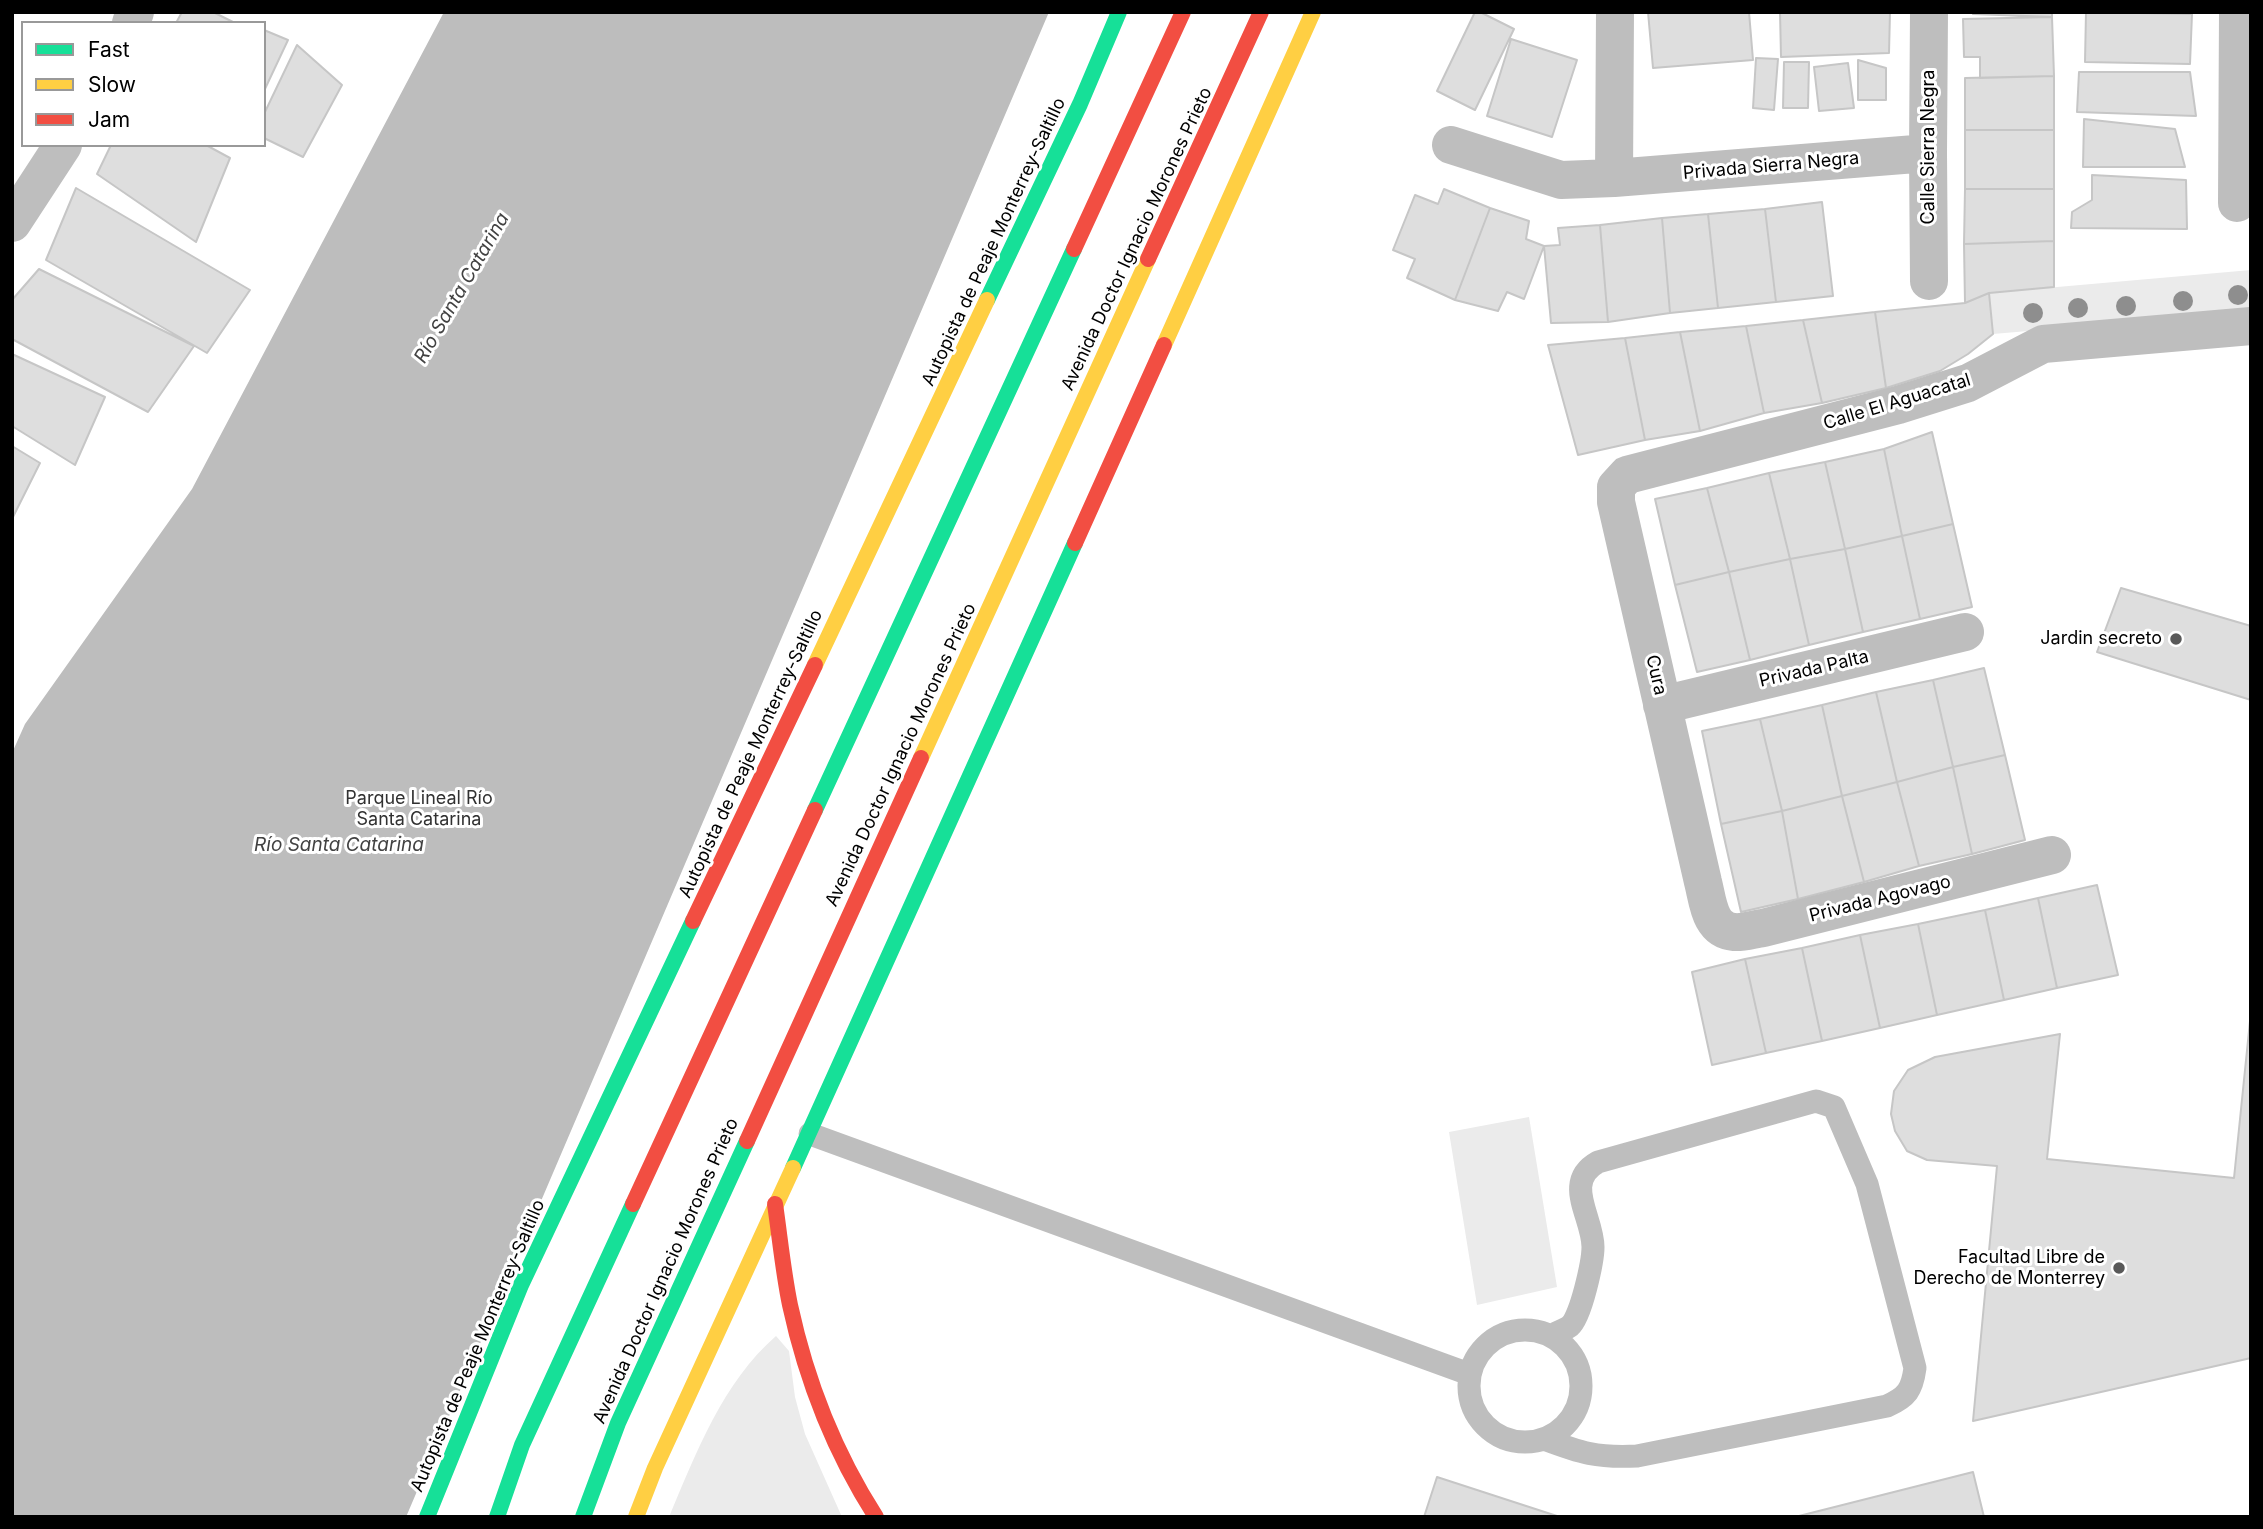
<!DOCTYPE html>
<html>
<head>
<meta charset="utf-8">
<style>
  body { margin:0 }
  #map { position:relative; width:2263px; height:1529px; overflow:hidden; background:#fff; font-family:Inter,sans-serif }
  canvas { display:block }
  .frame { position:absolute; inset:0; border:14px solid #000; pointer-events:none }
  .legend { position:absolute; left:21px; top:21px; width:245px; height:126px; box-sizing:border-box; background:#fff; border:2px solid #999; margin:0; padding:9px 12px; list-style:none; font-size:21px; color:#000 }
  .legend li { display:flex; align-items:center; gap:14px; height:35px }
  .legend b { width:35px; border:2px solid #999 }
</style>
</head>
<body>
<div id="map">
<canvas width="2263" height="1529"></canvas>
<div class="frame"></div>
<ul class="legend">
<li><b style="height:9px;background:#16e098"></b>Fast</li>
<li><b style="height:9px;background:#ffcf43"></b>Slow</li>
<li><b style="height:9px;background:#f24e42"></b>Jam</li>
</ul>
</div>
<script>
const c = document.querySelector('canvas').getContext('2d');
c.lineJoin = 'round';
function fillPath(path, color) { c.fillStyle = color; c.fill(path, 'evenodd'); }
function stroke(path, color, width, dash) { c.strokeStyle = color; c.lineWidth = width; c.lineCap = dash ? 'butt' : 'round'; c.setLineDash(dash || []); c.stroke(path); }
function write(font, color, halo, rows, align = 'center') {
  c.font = font + ' Inter,sans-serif'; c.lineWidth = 6; c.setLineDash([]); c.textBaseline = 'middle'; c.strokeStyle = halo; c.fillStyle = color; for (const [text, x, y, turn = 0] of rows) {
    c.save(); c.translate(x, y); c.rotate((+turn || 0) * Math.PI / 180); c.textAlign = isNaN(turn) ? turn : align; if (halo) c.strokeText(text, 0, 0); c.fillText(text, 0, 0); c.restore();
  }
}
fillPath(new Path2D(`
  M2251 270V312L1993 334 1989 293Z
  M1529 1117 1557 1287 1477 1305 1449 1132Z
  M776 1336 789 1351 795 1397 805 1434 842 1517H669C696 1453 723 1382 776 1336Z`), '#ebebeb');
fillPath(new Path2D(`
  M444 12H1049L406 1517H12V753L25 724 192 489Z`), '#bdbdbd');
const building = new Path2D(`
  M182 12H213L235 23H176Z
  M1475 12H1480L1514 29 1475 110 1437 91Z
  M1648 12H1749L1753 60 1653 68Z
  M1780 12H1890L1889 53 1781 57Z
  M1972 12H2052V17L1973 14Z
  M2086 12 2192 14 2190 64 2085 62Z
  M2052 17 2054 76 1980 78V57H1964L1963 19Z
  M264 30 288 40 264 91Z
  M1511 39 1577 60 1552 137 1487 116Z
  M297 45 342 85 303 157 264 138V114Z
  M1756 58 1778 59 1774 110 1753 108Z
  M1858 60 1886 68V100H1858Z
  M1784 62H1809L1808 108H1783Z
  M1848 63 1854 108 1819 111 1814 67Z
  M2079 72H2190L2196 116 2077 112Z
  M2054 76V130H1965V78Z
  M2084 119 2175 129 2185 167H2083Z
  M1965 130H2054V189H1965Z
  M111 145H206L230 158 196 242 97 174Z
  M2092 175 2186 180 2187 229 2071 228 2072 212 2092 200Z
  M76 188 250 290 207 353 46 260Z
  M1444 189 1490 208 1455 300 1407 278 1415 259 1393 250 1415 195 1438 204Z
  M1965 189H2054V241L1964 244Z
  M1822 202 1833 296 1776 302 1765 209Z
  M1490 208 1529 221 1526 239 1544 246 1524 299 1507 292 1498 311 1455 300Z
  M1765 209 1776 302 1718 308 1708 214Z
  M1708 214 1718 308 1670 313 1662 218Z
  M1662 218 1670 313 1608 322 1600 225Z
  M1600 225 1608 322 1551 323 1544 246 1560 245 1558 228Z
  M2054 241V287L1989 293 1965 303 1964 244Z
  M39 269 194 346 148 412 12 339V300Z
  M1989 293 1993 334 1968 354 1940 371 1886 388 1875 312 1965 303Z
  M1875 312 1886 388 1822 403 1803 320Z
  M1803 320 1822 403 1764 413 1746 326Z
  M1746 326 1764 413 1700 431 1680 332Z
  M1680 332 1700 431 1645 440 1625 338Z
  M1625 338 1645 440 1578 455 1548 345Z
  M12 354 105 397 75 465 12 426Z
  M1932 432 1953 524 1902 536 1884 449Z
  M12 446 40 463 12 519Z
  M1884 449 1902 536 1845 549 1825 462Z
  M1825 462 1845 549 1790 559 1769 473Z
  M1769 473 1790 559 1729 572 1707 488Z
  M1707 488 1729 572 1675 585 1655 499Z
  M1953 524 1972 607 1920 619 1902 536Z
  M1902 536 1920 619 1863 632 1845 549Z
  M1845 549 1863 632 1809 645 1790 559Z
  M1790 559 1809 645 1750 660 1729 572Z
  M1729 572 1750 660 1697 672 1675 585Z
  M2121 588 2251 626V700L2097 652Z
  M1984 668 2005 755 1953 767 1933 680Z
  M1933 680 1953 767 1897 782 1876 692Z
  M1876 692 1897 782 1842 796 1822 705Z
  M1822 705 1842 796 1782 811 1760 719Z
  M1760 719 1782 811 1721 824 1702 731Z
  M2005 755 2025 840 1972 854 1953 767Z
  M1953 767 1972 854 1919 866 1897 782Z
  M1897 782 1919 866 1864 882 1842 796Z
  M1842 796 1864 882 1798 899 1782 811Z
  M1782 811 1798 899 1741 912 1721 824Z
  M2097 885 2118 975 2057 988 2038 898Z
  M2038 898 2057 988 2004 1000 1985 910Z
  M1985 910 2004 1000 1937 1015 1918 924Z
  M1918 924 1937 1015 1880 1028 1860 935Z
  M1860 935 1880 1028 1822 1041 1802 948Z
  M1802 948 1822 1041 1766 1053 1745 959Z
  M1745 959 1766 1053 1712 1065 1692 972Z
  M2251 1011V1358L1973 1421 1997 1166 1927 1160 1907 1151 1895 1131 1891 1114 1894 1091 1908 1070 1935 1057 2060 1034 2047 1159 2234 1178Z
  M1973 1472 1984 1517H1795Z
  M1437 1477 1560 1517H1424Z`);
fillPath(building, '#dedede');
stroke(building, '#c6c6c6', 2);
stroke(new Path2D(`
  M810 1134 1469 1374
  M1469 1386a56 56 0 1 1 112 0a56 56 0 1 1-112 0Z
  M1544 1439C1581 1453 1597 1458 1637 1456L1887 1406C1907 1397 1912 1390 1915 1368L1867 1184 1834 1107 1816 1101 1598 1162C1562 1182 1593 1217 1593 1247 1593 1261 1581 1317 1570 1326 1565 1330 1557 1332 1551 1336`), '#bebebe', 23);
stroke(new Path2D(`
  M131 23 135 12
  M1451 145 1561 180 1614 178 1928 153
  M1614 178 1615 12
  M2237 203 2238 12
  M12 223 63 145
  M1929 281 1928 153 1929 12
  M1662 705 1965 632
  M2052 855 1763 928C1754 929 1743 933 1734 932 1709 930 1708 901 1703 882L1616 502V487L1627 475 1898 405 1968 383 2043 344 2251 326`), '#bebebe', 38);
stroke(new Path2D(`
  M987 300 1080 104 1119 12
  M815 810 1074 249
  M793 1168 1075 543
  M427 1517 521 1285 693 921
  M497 1517 522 1445 633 1204
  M583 1517 618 1423 747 1141`), '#16e098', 16);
stroke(new Path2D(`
  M1164 345 1313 12
  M815 665 987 300
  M921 758 1148 259
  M636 1517 655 1468 793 1168`), '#ffcf43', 16);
stroke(new Path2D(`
  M1074 249 1183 12
  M1148 259 1261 12
  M1075 543 1164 345
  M693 921 815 665
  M747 1141 921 758
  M633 1204 815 810
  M775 1204C780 1238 783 1271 790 1305 806 1379 835 1453 876 1517`), '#f24e42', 16);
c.fillStyle = '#8e8e8e';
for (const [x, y] of [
  [2238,295],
  [2183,301],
  [2126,306],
  [2078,308],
  [2033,313]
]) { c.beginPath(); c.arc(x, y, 10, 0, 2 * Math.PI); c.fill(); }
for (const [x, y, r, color] of [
  [2176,639,7,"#595959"],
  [2119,1268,7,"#595959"]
]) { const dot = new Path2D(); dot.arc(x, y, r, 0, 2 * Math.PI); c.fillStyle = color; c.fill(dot); stroke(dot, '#fff', 2.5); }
write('18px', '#000', '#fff', [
  ["Calle Sierra Negra",1929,147,-90],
  ["Privada Sierra Negra",1771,166,-5],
  ["Avenida Doctor Ignacio Morones Prieto",1137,239,-65],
  ["Autopista de Peaje Monterrey-Saltillo",994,242,-65],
  ["Calle El Aguacatal",1897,402,-17],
  ["Privada Palta",1814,669,-13],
  ["Cura",1656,675,77],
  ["Autopista de Peaje Monterrey-Saltillo",751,754,-65],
  ["Avenida Doctor Ignacio Morones Prieto",901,755,-65],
  ["Privada Agovago",1880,899,-14],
  ["Avenida Doctor Ignacio Morones Prieto",666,1271,-66],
  ["Autopista de Peaje Monterrey-Saltillo",478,1346,-67]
]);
write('18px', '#000', '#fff', [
  ["Jardin secreto",2162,639],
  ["Facultad Libre de",2105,1258],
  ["Derecho de Monterrey",2105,1279]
], 'right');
write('18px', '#313131', '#fff', [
  ["Parque Lineal Río",419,799],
  ["Santa Catarina",419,820]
]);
write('italic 19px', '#424242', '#fff', [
  ["Río Santa Catarina",462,288,-60],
  ["Río Santa Catarina",339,845]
]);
</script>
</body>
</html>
